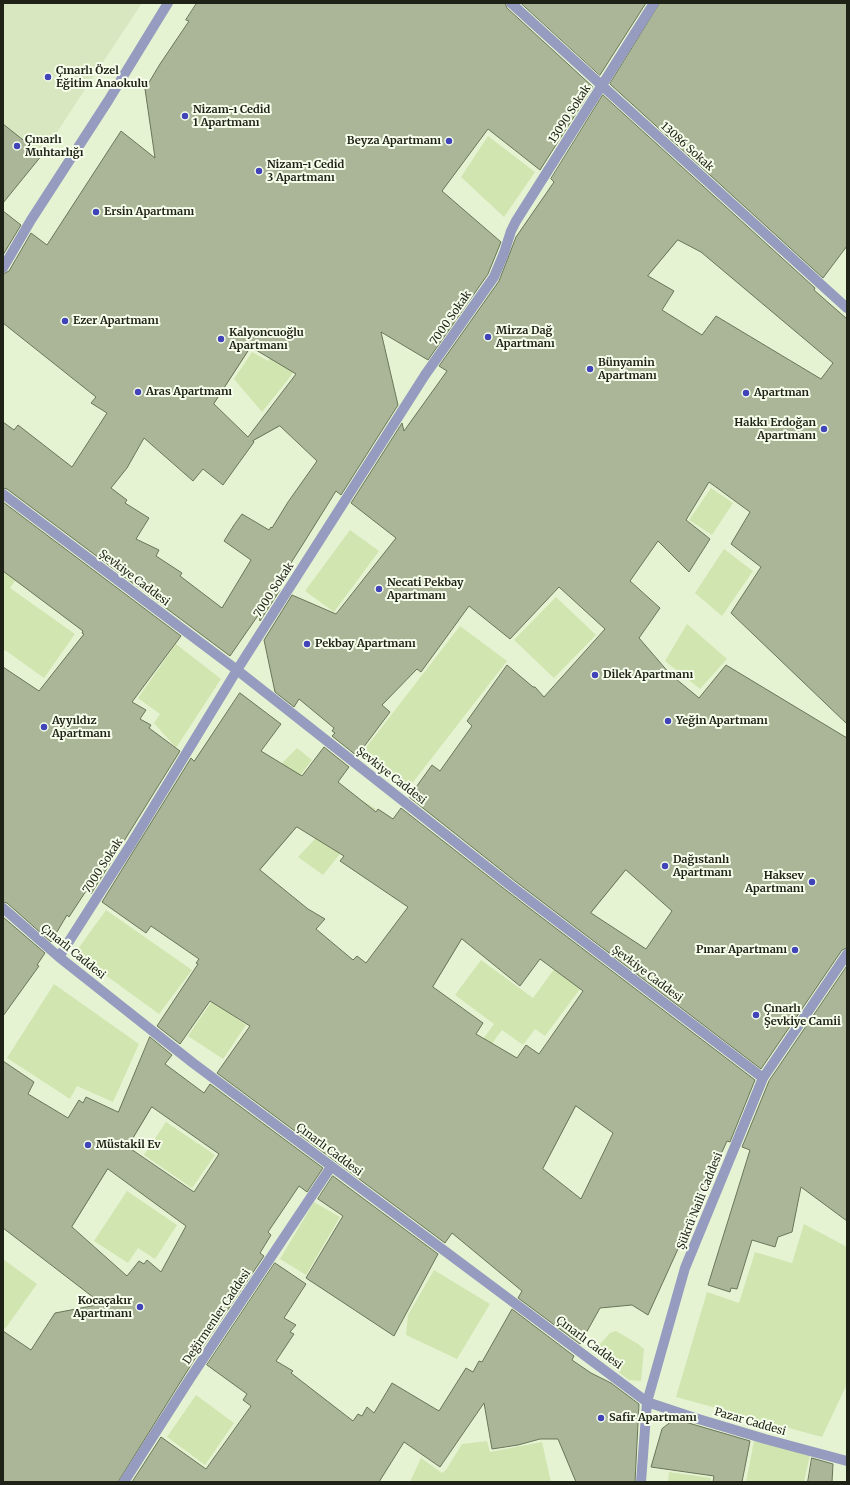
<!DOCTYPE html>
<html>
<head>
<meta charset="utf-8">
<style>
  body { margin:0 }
  #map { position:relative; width:850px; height:1485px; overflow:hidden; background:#e6f3d3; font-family:Merriweather,serif }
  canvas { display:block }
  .frame { position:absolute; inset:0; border:4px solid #1f2317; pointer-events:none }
</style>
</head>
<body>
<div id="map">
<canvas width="850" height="1485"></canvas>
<div class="frame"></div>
</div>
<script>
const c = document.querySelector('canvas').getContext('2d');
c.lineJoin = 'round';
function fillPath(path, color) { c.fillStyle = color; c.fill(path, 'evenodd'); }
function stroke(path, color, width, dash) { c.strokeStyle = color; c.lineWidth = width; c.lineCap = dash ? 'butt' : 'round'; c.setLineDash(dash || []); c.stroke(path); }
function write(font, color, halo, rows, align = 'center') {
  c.font = font + ' Merriweather,serif'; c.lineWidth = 4; c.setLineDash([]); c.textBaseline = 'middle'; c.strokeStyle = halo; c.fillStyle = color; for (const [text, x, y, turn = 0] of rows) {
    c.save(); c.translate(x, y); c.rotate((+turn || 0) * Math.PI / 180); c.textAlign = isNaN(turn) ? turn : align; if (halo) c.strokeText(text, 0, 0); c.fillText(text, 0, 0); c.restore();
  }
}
fillPath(new Path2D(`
  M3 3H142L42 155 3 137Z`), '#d8e7c0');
fillPath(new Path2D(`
  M488 136 535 172 504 217 461 177Z
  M290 323 313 339 290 377 262 412 234 379 252 352 268 361Z
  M711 488 733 503 712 535 689 520Z
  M350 530 379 551 334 612 305 591Z
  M43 541 10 588 75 634 44 678 5 650 3 653V547Z
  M724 549 753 571 722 616 695 593Z
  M556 597 596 635 554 678 514 640Z
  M687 624 727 659 700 689 665 661Z
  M460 626 507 661 407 790 361 754Z
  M176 644 221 679 176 748 154 723 160 714 138 698Z
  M297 748 312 760 267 819 250 809 283 762Z
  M355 796 376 809 323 875 298 857Z
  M106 910 192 970 159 1014 75 953Z
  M568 950 595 969 545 1036 535 1029 523 1045 502 1030 465 1080 457 1075 494 1024 455 995 481 960 533 998Z
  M54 984 139 1044 113 1102 77 1086 70 1099 7 1058Z
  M212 1001 246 1025 223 1059 188 1036Z
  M166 1122 215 1155 192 1188 144 1155Z
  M127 1191 177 1225 155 1259 138 1248 128 1263 94 1241Z
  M314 1202 340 1217 306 1275 280 1259Z
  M804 1224 847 1247V1384L822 1437 676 1397 707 1292 739 1303 755 1252 792 1263Z
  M3 1259 37 1284 5 1329 3 1327Z
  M434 1270 490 1304 457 1359 406 1335 408 1315Z
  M616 1331 638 1344 644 1349 641 1381 629 1380 594 1353V1351L610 1333Z
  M196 1395 234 1423 205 1465 167 1437Z
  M487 1441 490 1452 542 1442 551 1482H410L421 1458 442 1473 446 1470 462 1444Z
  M754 1441 810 1455 804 1482H746Z
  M669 1472 711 1478V1482H668Z`), '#d1e5b0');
const building = new Path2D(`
  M197 3H505L507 8 593 87 540 170 488 129 442 191 501 242 488 274 428 360 381 332 398 405 341 495 336 491 303 544 275 588 280 590 260 621 259 614 230 656 7 489 3 488V422L14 430 18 425 72 467 107 413 91 403 96 397 3 323V274L9 271 31 233 47 245 121 131 155 158 145 89 160 64 189 21 186 20ZM251 347 296 374 248 437 214 404ZM280 426 317 461 288 502 272 528 271 527 269 530 242 514 234 525 224 541 251 560 222 608 180 576 182 573 156 556 159 550 136 539 149 518 125 503 127 500 111 488 127 468 144 438 193 481 203 469 223 485 254 442 253 441Z
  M521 3H646L600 75Z
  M660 3H847V246L823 278 610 84Z
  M603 95 815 288 814 290 847 319V724L731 613 761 567 731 544 750 512 709 482 686 520 710 539 689 572 658 541 630 581 660 608 639 638 670 674 699 698 726 665 847 738V948L842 950 761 1069 515 881 409 797 432 765 440 771 472 726 467 721 507 665 533 687H535L544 697 605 629 559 587 510 639 469 606 421 672 417 669 382 705 390 712 357 756 332 736 335 733 332 731 334 728 299 699 294 707 275 692 264 640 292 595 336 614 396 538 351 503 402 423 404 431 447 371 439 366 499 281 516 237 554 182 551 179ZM678 240 701 252 833 363 821 379 716 316 702 335 662 310 674 291 648 276ZM626 870 672 911 646 949 591 913Z
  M3 124 42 155 3 203Z
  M3 211 21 225 3 255Z
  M3 502 181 636 132 702 146 710 140 719 151 725 149 728 180 751 91 894 86 891 69 917 67 915 51 942 7 903 3 902V667L39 691 84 634 82 633 83 631 3 571Z
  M240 693 281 724 261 751 302 776 324 747 349 767 338 782 376 812 378 809 393 819 401 808 507 891 755 1080 730 1142 727 1141 648 1315 632 1305 600 1308 580 1344 518 1298 522 1291 452 1233 445 1243 217 1073 250 1026 210 1001 180 1044 157 1026 198 964 196 963 199 959 151 926 146 933 102 902 191 758 194 761ZM297 827 344 856 340 861 408 907 366 963 357 956 353 960 316 929 325 919 308 909 260 870ZM462 939 520 986 540 959 583 991 539 1054 526 1045 517 1058 476 1034 483 1023 433 987ZM576 1106 613 1133 581 1199 543 1169Z
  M3 917 45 953 37 965 39 966 3 1016Z
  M847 966V1221L801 1187 792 1232 778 1237 775 1247 752 1240 737 1289 731 1288 730 1292 708 1285 750 1150 742 1147 769 1081Z
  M150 1037 172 1055 165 1064 204 1093 210 1084 323 1168 307 1192 299 1186 268 1232 271 1235 260 1253 264 1256 196 1357 118 1482H3V1331L31 1350 55 1313 102 1304 3 1228V1061L34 1082 28 1094 68 1118 79 1100 83 1103 86 1097 118 1112ZM152 1107 219 1154 194 1192 128 1147ZM108 1169 186 1226 161 1272 147 1260 144 1264 139 1261 127 1276 72 1227Z
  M333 1176 438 1254 394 1336 306 1278 343 1216 318 1199Z
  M275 1263 306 1284 284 1318 296 1325 290 1332 294 1334 276 1361 293 1371 291 1373 353 1421 358 1414 362 1416 367 1407 374 1413 392 1383 439 1411 466 1368 473 1372 479 1361 482 1362 512 1309 574 1356 572 1360 591 1373 611 1383 639 1404 635 1482H576L558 1439H540L518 1445 492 1449 484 1403 440 1467 404 1442 379 1482H132L161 1437 206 1469 251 1406 243 1400 247 1394 207 1365Z
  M675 1419 750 1441 742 1482H713L714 1476 651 1467 662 1429Z
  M812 1458 833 1464 832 1482H808Z`);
fillPath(building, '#aab697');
stroke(building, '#6a7558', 1);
stroke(new Path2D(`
  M511 3 847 308
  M3 268 31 220 108 101 168 3
  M3 494 237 670 511 886 763 1078
  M3 908 59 957 193 1063 647 1402 695 1418 765 1439 847 1461
  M59 957 131 844 237 670 425 375 494 277 504 253 511 231 516 221 654 3
  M124 1482 191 1377 331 1167
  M641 1482 647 1402 685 1268 763 1078 847 954`), '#959cbf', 10);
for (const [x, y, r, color] of [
  [48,77,4,"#4144b8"],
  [185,116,4,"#4144b8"],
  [449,141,4,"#4144b8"],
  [17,146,4,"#4144b8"],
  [259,171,4,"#4144b8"],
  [96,212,4,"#4144b8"],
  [65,321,4,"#4144b8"],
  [488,337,4,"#4144b8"],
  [221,339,4,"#4144b8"],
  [590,369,4,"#4144b8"],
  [138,392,4,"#4144b8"],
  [746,393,4,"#4144b8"],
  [824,429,4,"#4144b8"],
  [379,589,4,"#4144b8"],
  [307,644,4,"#4144b8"],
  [595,675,4,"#4144b8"],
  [668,721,4,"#4144b8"],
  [44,727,4,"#4144b8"],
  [665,866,4,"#4144b8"],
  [812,882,4,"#4144b8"],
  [795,950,4,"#4144b8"],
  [756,1015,4,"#4144b8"],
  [88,1145,4,"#4144b8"],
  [140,1307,4,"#4144b8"],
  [601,1418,4,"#4144b8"]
]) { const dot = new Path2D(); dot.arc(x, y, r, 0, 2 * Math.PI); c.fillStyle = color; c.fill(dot); stroke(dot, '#f6feeb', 1.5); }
write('bold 11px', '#1f2317', '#f6feeb', [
  ["Çınarlı Özel",56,71],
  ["Eğitim Anaokulu",56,84],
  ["Nizam-ı Cedid",193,110],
  ["1 Apartmanı",193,123],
  ["Çınarlı",25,140],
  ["Muhtarlığı",25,153],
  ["Beyza Apartmanı",441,141,"right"],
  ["Nizam-ı Cedid",267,165],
  ["3 Apartmanı",267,178],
  ["Ersin Apartmanı",104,212],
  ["Ezer Apartmanı",73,321],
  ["Mirza Dağ",496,331],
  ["Apartmanı",496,344],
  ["Kalyoncuoğlu",229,333],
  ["Apartmanı",229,346],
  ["Bünyamin",598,363],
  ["Apartmanı",598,376],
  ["Aras Apartmanı",146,392],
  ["Apartman",754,393],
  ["Hakkı Erdoğan",816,423,"right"],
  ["Apartmanı",816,436,"right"],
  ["Necati Pekbay",387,583],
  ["Apartmanı",387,596],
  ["Pekbay Apartmanı",315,644],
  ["Dilek Apartmanı",603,675],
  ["Ayyıldız",52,721],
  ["Apartmanı",52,734],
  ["Yeğin Apartmanı",676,721],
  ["Dağıstanlı",673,860],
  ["Apartmanı",673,873],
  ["Haksev",804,876,"right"],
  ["Apartmanı",804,889,"right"],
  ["Pınar Apartmanı",787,950,"right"],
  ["Çınarlı",764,1009],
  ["Şevkiye Camii",764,1022],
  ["Müstakil Ev",96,1145],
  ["Kocaçakır",132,1301,"right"],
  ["Apartmanı",132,1314,"right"],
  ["Safir Apartmanı",609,1418]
], 'left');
write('11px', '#1f2317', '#f6feeb', [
  ["13090 Sokak",570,114,-57],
  ["13086 Sokak",687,147,42],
  ["7000 Sokak",451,318,-55],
  ["Şevkiye Caddesi",134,578,37],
  ["7000 Sokak",274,590,-57],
  ["Şevkiye Caddesi",391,776,38],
  ["7000 Sokak",103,866,-57],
  ["Çınarlı Caddesi",73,952,39],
  ["Şevkiye Caddesi",647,974,37],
  ["Çınarlı Caddesi",329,1150,37],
  ["Şükrü Naili Caddesi",700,1201,-68],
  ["Değirmenler Caddesi",217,1317,-56],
  ["Çınarlı Caddesi",589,1343,37],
  ["Pazar Caddesi",750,1422,16]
]);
</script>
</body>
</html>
